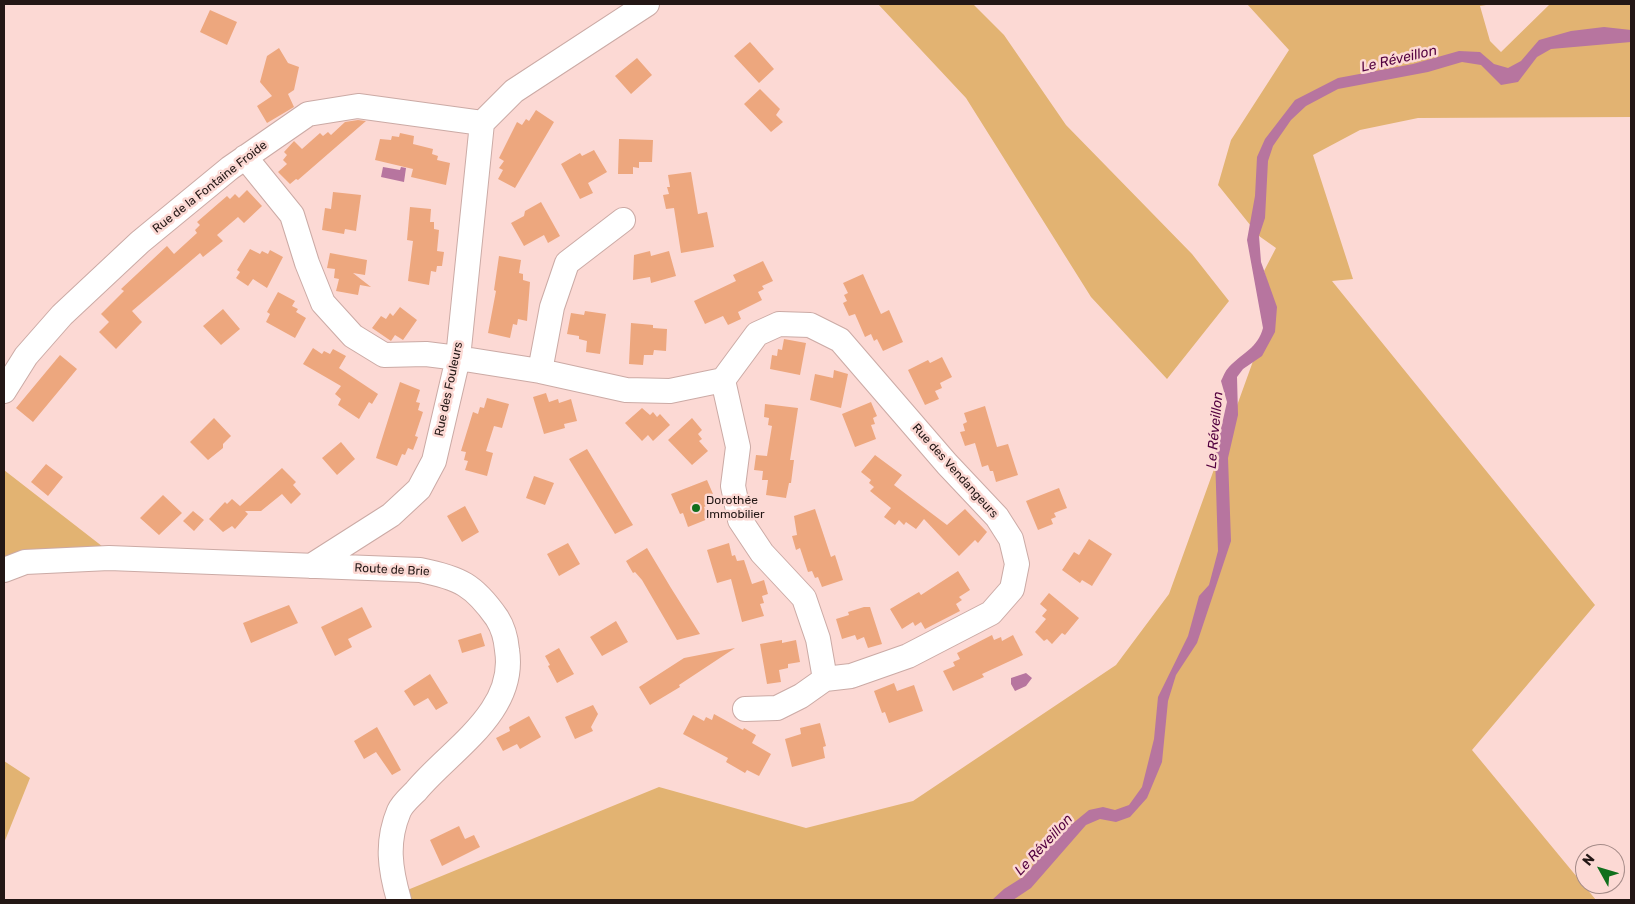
<!DOCTYPE html>
<html>
<head>
<meta charset="utf-8">
<style>
  body { margin:0 }
  #map { position:relative; width:1635px; height:904px; overflow:hidden; background:#fcd9d4; font-family:Rubik,sans-serif }
  canvas { display:block }
  .frame { position:absolute; inset:0; border:5px solid #231715; pointer-events:none }
  .north { position:absolute; left:1575px; top:844px; width:50px; height:50px; box-sizing:border-box; background:#fcd9d4; border:1px solid #a58b88; border-radius:50%; rotate:309deg; font-size:14px; font-weight:700; line-height:20px; text-align:center; color:#231715 }
  .north::after { content:''; display:block; margin:auto; width:18px; height:22px; background:#106f1c; clip-path:polygon(50% 0,100% 100%,50% 72%,0 100%) }
</style>
</head>
<body>
<div id="map">
<canvas width="1635" height="904"></canvas>
<div class="frame"></div>
<div class="north">N</div>
</div>
<script>
const c = document.querySelector('canvas').getContext('2d');
c.lineJoin = 'round';
function fillPath(path, color) { c.fillStyle = color; c.fill(path, 'evenodd'); }
function stroke(path, color, width, dash) { c.strokeStyle = color; c.lineWidth = width; c.lineCap = dash ? 'butt' : 'round'; c.setLineDash(dash || []); c.stroke(path); }
function write(font, color, halo, rows, align = 'center') {
  c.font = font + ' Rubik,sans-serif'; c.lineWidth = 5; c.setLineDash([]); c.textBaseline = 'middle'; c.strokeStyle = halo; c.fillStyle = color; for (const [text, x, y, turn = 0] of rows) {
    c.save(); c.translate(x, y); c.rotate((+turn || 0) * Math.PI / 180); c.textAlign = isNaN(turn) ? turn : align; if (halo) c.strokeText(text, 0, 0); c.fillText(text, 0, 0); c.restore();
  }
}
fillPath(new Path2D(`
  M878 4H973L1004 35 1066 125 1192 254 1229 301 1167 379 1091 297 966 98Z
  M1247 4H1492L1480 6 1490 41 1501 52 1549 5 1548 4H1631V117L1418 118 1360 130 1313 155 1353 279 1332 281 1595 605 1472 750 1596 900H383L659 787 806 828 913 801 1116 665 1169 594 1274 303 1264 271 1276 248 1259 236 1218 185 1231 140 1289 50Z
  M4 470 107 550 4 558Z
  M4 761 30 778 4 843Z`), '#e2b372');
fillPath(new Path2D(`
  M1604 27 1631 30V42L1551 49 1537 57 1518 82 1501 85 1481 65 1462 62 1428 72 1338 89 1306 106 1291 120 1273 146 1268 161 1265 218 1259 236 1261 262 1277 307 1275 332 1262 356 1243 369 1237 377 1238 415 1228 458 1231 541 1197 643 1176 675 1168 701 1162 762 1147 798 1130 817 1116 822 1100 819 1086 825 1031 888 1013 900H992L1004 889 1023 877 1061 833 1089 810 1103 807 1115 810 1129 805 1142 787 1154 739 1158 697 1188 636 1199 596 1209 585 1218 551 1215 455 1227 402 1221 381C1223 377 1225 371 1229 367 1242 353 1258 348 1263 328L1247 240 1255 196 1257 157 1265 139 1295 100 1338 78 1413 64 1459 51 1480 52 1494 64 1508 68 1521 61 1539 40 1571 31Z
  M383 167 400 170 401 167 406 168 404 182 381 177Z
  M1026 673 1032 678 1026 686 1015 691 1011 684V678Z`), '#b7759f');
fillPath(new Path2D(`
  M210 10 237 22 227 45 200 32Z
  M750 42 774 69 759 83 734 56Z
  M279 48 288 63 299 67 294 90 288 94 294 107 267 123 257 106 272 96 260 82 267 56Z
  M637 58 652 75 631 94 615 76Z
  M760 89 780 109 776 115 783 122 771 132 744 104Z
  M536 110 554 122 515 188 498 179 503 170 499 168 504 161 499 158 517 122 522 125 526 119 529 121Z
  M358 120 366 121 298 180 296 179 290 184 278 172 287 164 283 160 287 155 284 152 294 141 302 149 320 133 323 136 328 132 331 135 345 122Z
  M400 133 414 136 413 144 433 149 432 154 438 156 437 160 450 163 446 185 411 177 413 169 375 160 380 139 391 140 392 136 399 137Z
  M619 139 653 140 652 162H639V168L633 167V174H618Z
  M594 150 607 172 588 183 593 193 580 199 561 164 580 153 582 156Z
  M691 172 698 214 707 212 714 247 681 253 674 208 666 209 663 195 669 194 667 187H670L668 175Z
  M247 190 262 206 244 223 238 217 217 235 223 241 203 257 200 253 132 311 142 322 116 349 99 332 109 322 101 314 124 291 121 289 167 246 174 254 197 233 195 230 200 225 197 222 227 196 230 199 235 194 239 198Z
  M333 192 361 195 356 231 345 229 344 234 322 230 325 208 331 209Z
  M541 202 560 236 548 243 544 235 524 246 511 223 524 216 525 211Z
  M410 207 431 209 430 222H434V229L439 230 437 251 444 252 442 266H437L436 272 431 271 429 285 408 281 413 241 407 240Z
  M250 249 260 254 262 251 268 254 270 250 283 257 267 288 253 279 248 286 236 278 240 272 237 270Z
  M650 251 651 256 669 251 676 276 651 283 650 277 633 280 634 255Z
  M330 253 367 260 365 275 353 273 371 287 360 285 358 295 336 291 339 279 334 278 335 269 327 268Z
  M499 256 521 260 519 273 523 274V280L530 282 527 321 518 319 517 325 513 324 510 338 488 333 496 291 494 290Z
  M763 261 773 281 762 286 764 289 758 292 762 300 738 312 741 319 728 325 723 316 705 324 694 301 736 281 733 275Z
  M863 274 881 314 889 310 903 342 883 351 877 339 874 341 871 334 865 337 855 314 849 316 843 303 847 301 844 295 848 293 843 283Z
  M278 292 295 301 292 306 298 309 296 312 306 318 295 338 266 322 270 314 267 312Z
  M400 307 417 320 403 340 395 335 391 341 372 328 381 316 386 319 390 313 393 316Z
  M223 309 240 329 221 345 203 326Z
  M585 311 606 314 600 354 586 352 587 341 579 339V336L567 334 571 313 584 315Z
  M631 323 653 325V328L667 329 666 351 654 350 653 355H644L643 365 629 364Z
  M784 339 806 343 800 375 770 369 772 355 777 356 778 349 782 350Z
  M313 348 322 354 324 351 330 354 333 349 346 356 339 368 378 394 372 404 369 402 359 419 338 405 341 399 335 394 341 386 303 364Z
  M60 355 77 369 33 422 16 408Z
  M942 357 952 377 940 383 942 388 935 391 939 399 925 405 908 370 928 360 930 363Z
  M834 370 848 374 841 408 810 400 815 374 833 378Z
  M400 382 420 390 416 402 420 403 418 410 423 412 415 436 418 437 413 450 408 448 405 455 402 454 397 466 376 458Z
  M546 393 549 402 558 399 559 403 571 399 577 421 564 424 565 428 544 434 533 397Z
  M487 398 509 404 502 428 494 426 486 451 493 453 487 476 465 470 468 461 464 460 466 452 461 451 473 412 478 414 480 407 484 408Z
  M871 402 877 416 873 418 875 424 871 425 876 439 855 447 842 414Z
  M765 404 798 408 790 460H794L791 483H789L786 498 766 495 768 480H762L763 471 754 470 756 455 767 456 772 426 768 425 769 418 764 417Z
  M985 406 997 447 1008 444 1018 475 996 482 993 471H990L988 465 982 467 975 443 965 446 960 432 965 431 963 424 967 422 964 413Z
  M642 408 650 415 653 412 657 417 660 414 670 425 653 441 648 435 642 441 625 423Z
  M214 418 231 436 223 444V448L208 460 190 442Z
  M692 418 702 430 698 434 702 439 699 441 708 451 692 465 668 440Z
  M341 442 355 459 337 475 322 458Z
  M587 449 633 525 615 534 569 459Z
  M875 455 902 475 894 485 947 525 965 509 987 532 978 543 975 540 959 556 924 519 916 529 906 522 904 525 899 520 895 525 884 517 891 508 870 491 874 487 869 483 871 480 861 472Z
  M46 464 63 477 48 496 31 482Z
  M282 468 296 482 293 485 301 494 291 504 282 494 261 511H245L248 514 235 529 232 526 223 532 209 519 225 502 227 504 232 499 240 506Z
  M534 476 554 483 545 505 526 498Z
  M707 480 713 494 707 496 710 504 704 507 708 519 688 527 683 513 680 514 671 494Z
  M1059 488 1067 508 1054 513 1056 517 1051 519 1053 524 1038 530 1026 501Z
  M163 495 182 513 159 535 140 518Z
  M465 506 479 532 462 542 447 516Z
  M815 509 831 557 835 555 843 580 822 587 818 577 815 578 812 571 808 572 800 548 796 550 792 536 797 535 794 516Z
  M193 511 204 520 194 531 183 521Z
  M1089 539 1112 554 1092 586 1082 580 1080 583 1062 570 1074 552 1079 555Z
  M568 543 580 564 559 576 547 554Z
  M729 543 732 556 735 555 737 561 744 560 752 584 764 580 768 594 762 596 764 603 760 604 764 616 742 622 731 579 717 583 707 550Z
  M647 548 671 588 700 634 677 640 642 580 635 572 633 573 626 561Z
  M958 571 970 590 959 597 962 600 956 604 960 611 925 629 921 622 915 626 913 622 902 629 890 609 919 592 921 595Z
  M1049 593 1079 618 1065 635 1062 633 1052 644 1047 639 1044 641 1035 632 1046 619 1042 616 1047 610 1040 604Z
  M289 605 298 623 251 643 243 623Z
  M362 607 372 627 348 639 352 647 335 656 321 627Z
  M864 607H870L882 644 868 648 864 637 857 640 855 635 842 639 836 619 849 615 848 612Z
  M616 621 628 642 602 656 590 637Z
  M481 633 485 646 462 653 458 640Z
  M992 635 994 640 1001 637 1002 641 1013 635 1023 655 982 674 984 677 953 691 943 671 955 666 953 662 960 659 957 653Z
  M782 640V643L796 640 800 662 788 664V668L779 670 781 682 767 684 760 644Z
  M559 648 574 674 557 683 548 666 550 665 545 656Z
  M735 648 679 685 680 687 650 705 639 687 684 658Z
  M430 674 448 703 436 710 428 698 414 706 404 691Z
  M894 683 897 691 914 685 923 711 889 723 885 712 882 713 874 691Z
  M593 705 598 714 591 727 593 731 575 739 565 717Z
  M714 714 743 730 744 728 756 735 752 743 771 754 759 776 747 770 745 773 726 762 728 758 683 734 693 715 704 721 706 717 712 720Z
  M529 716 541 737 520 749 517 744 503 751 496 738 510 731 509 727Z
  M820 723 826 746 823 747 825 758 792 767 785 739 801 734 800 728Z
  M377 727 401 770 392 775 376 752 364 759 354 741Z
  M459 826 465 839 474 835 480 847 442 866 430 840Z`), '#eda77e');
const minor = new Path2D(`
  M482 123 514 91 647 4
  M245 157 292 215 307 263 323 303 353 336 384 355 426 354 458 358 540 371 626 390 670 391 723 380 757 334 779 324 810 325 840 340 947 464 997 517 1011 539 1017 564 1012 589 991 613 908 656 851 676 825 679 801 696 777 708 745 709
  M540 371 552 307 567 263 623 220
  M723 380 738 447 733 486 740 520 762 553 804 598 818 639 825 679
  M4 391 26 356 62 315 140 242 230 168 308 114 358 106 482 123
  M311 566 391 515 419 489 434 461 458 358 482 123
  M4 570 25 562 109 558 420 570C460 578 474 585 497 618 504 629 506 638 507 650 517 712 450 750 416 791 410 797 402 804 399 811 386 842 390 869 399 900`);
stroke(minor, '#cbaaa5', 26);
stroke(minor, '#fff', 24);
for (const [x, y, r, color] of [
  [696,508,5,"#106f1c"]
]) { const dot = new Path2D(); dot.arc(x, y, r, 0, 2 * Math.PI); c.fillStyle = color; c.fill(dot); stroke(dot, '#fcd9d4', 2); }
write('12px', '#231715', '#fcd9d4', [
  ["Rue de la Fontaine Froide",210,187,-38],
  ["Rue des Fouleurs",449,389,-78],
  ["Rue des Vendangeurs",955,471,48],
  ["Route de Brie",392,570,3]
]);
write('12px', '#231715', '#fcd9d4', [
  ["Dorothée",706,501],
  ["Immobilier",706,515]
], 'left');
write('italic 14px', '#53003f', '#fcd9d4', [
  ["Le Réveillon",1399,59,-13],
  ["Le Réveillon",1215,430,-85],
  ["Le Réveillon",1044,845,-47]
]);
</script>
</body>
</html>
